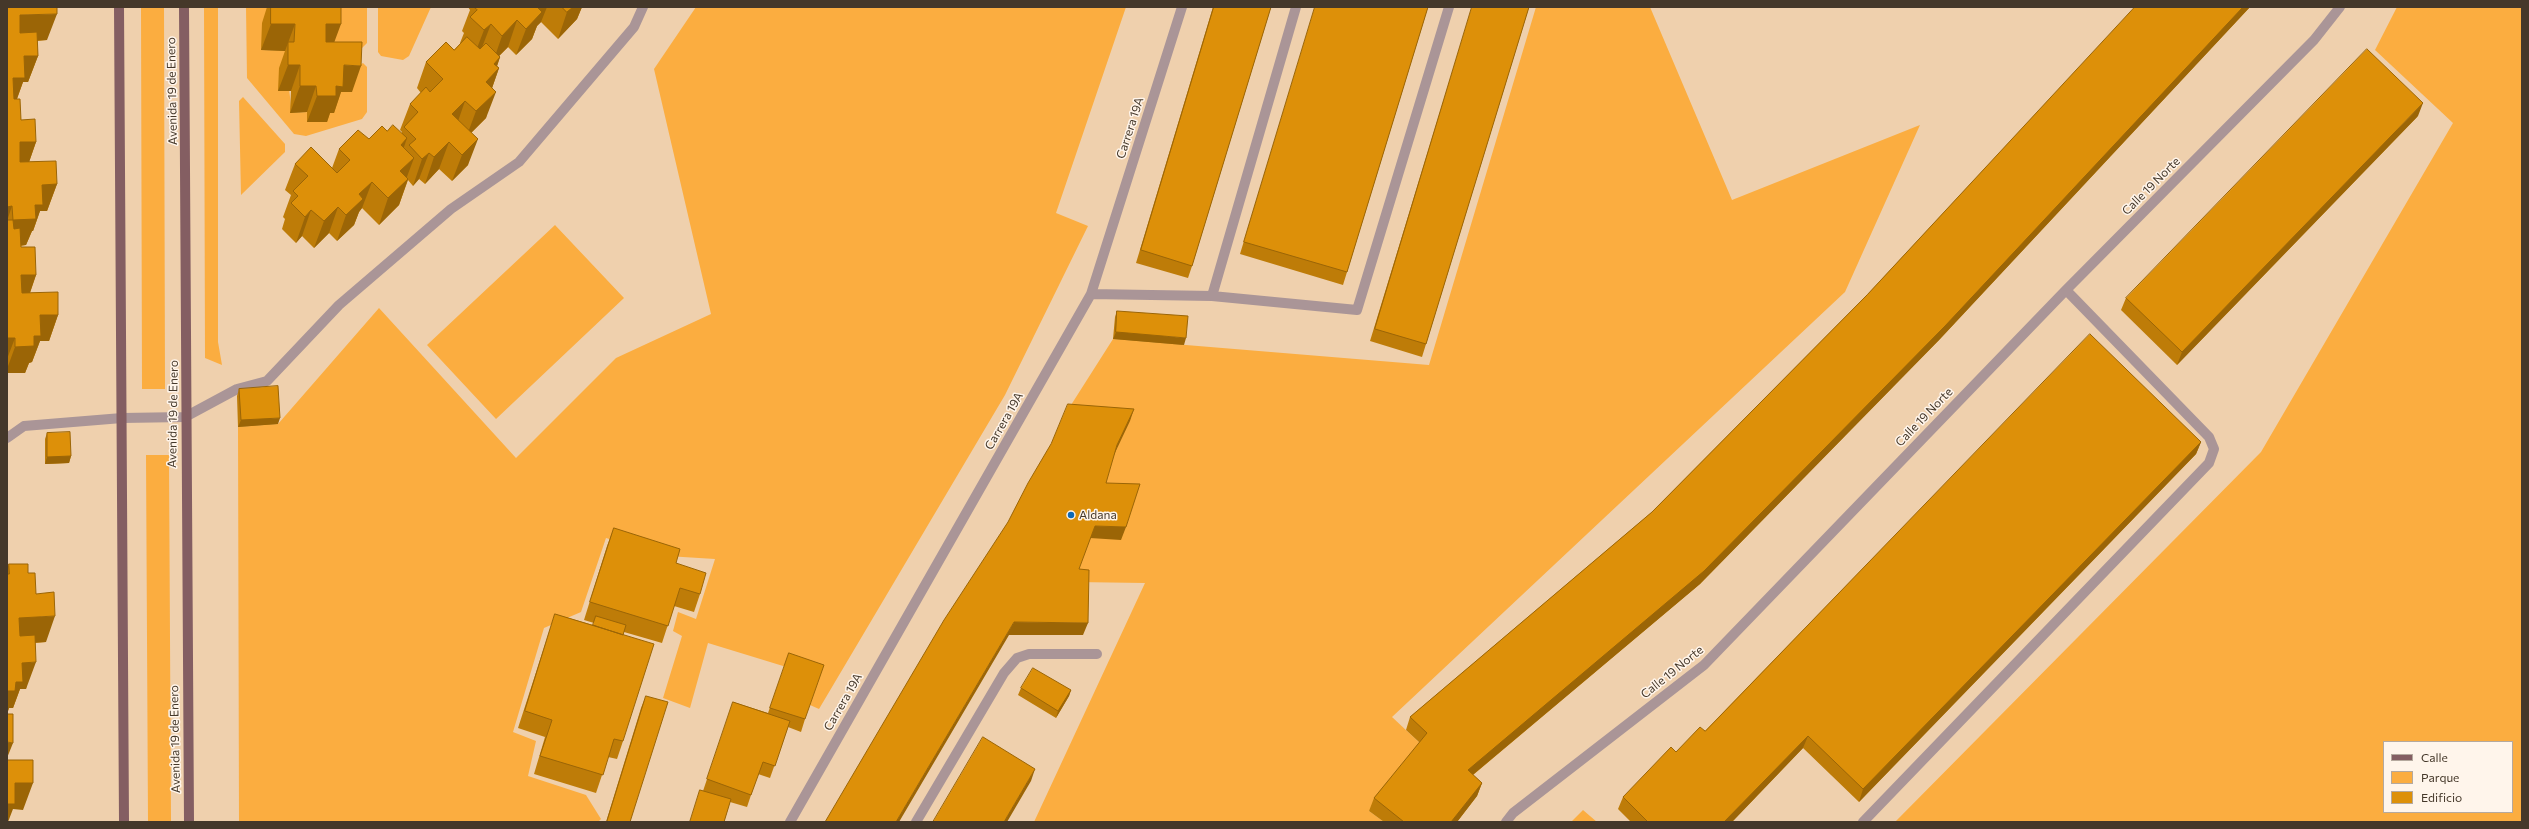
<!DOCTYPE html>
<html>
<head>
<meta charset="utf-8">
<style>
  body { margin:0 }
  #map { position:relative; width:2529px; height:829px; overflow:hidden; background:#efd0ad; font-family:Commissioner,sans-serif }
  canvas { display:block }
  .frame { position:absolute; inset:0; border:8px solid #45382a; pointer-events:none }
  .legend { position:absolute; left:2383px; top:741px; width:130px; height:72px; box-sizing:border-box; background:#fff5eb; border:1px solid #b5a99e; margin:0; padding:5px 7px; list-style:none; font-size:12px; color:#45382a }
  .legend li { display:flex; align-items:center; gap:8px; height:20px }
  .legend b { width:20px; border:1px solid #b5a99e }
</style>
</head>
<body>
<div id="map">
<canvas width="2529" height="829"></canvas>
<div class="frame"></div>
<ul class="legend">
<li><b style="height:5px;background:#845e62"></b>Calle</li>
<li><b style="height:11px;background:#fbad40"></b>Parque</li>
<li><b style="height:11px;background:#dd9009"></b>Edificio</li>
</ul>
</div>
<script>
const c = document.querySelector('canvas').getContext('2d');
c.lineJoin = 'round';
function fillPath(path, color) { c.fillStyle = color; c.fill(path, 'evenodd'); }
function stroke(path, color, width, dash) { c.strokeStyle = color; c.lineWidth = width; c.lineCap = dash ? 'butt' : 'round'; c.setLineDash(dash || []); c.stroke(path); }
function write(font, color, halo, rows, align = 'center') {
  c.font = font + ' Commissioner,sans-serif'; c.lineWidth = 3; c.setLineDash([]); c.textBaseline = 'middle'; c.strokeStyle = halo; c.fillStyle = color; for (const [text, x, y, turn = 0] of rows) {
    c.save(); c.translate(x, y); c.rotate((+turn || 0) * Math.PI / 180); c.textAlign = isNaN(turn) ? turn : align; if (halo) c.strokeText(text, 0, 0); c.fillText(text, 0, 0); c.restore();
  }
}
fillPath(new Path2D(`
  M141 7H164L165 389H142Z
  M204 7H218V342L222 365 205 358Z
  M246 7H273L261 50 285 51C285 72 291 91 291 113L307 112V122L327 113H333L334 91 352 69 363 63 367 67V112L362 119 306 136 294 134 247 78Z
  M317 7H367V43L362 48 331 51Z
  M378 7H431L409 56 403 60 381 56 378 52Z
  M696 7H1126L1056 213 1088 226 1005 395 819 709 810 705 819 677 708 643 690 708 663 698 682 636 673 631 678 612 696 619 715 559 667 556 606 538 581 612 544 628 513 732 536 741 528 776 586 795 601 819 598 822H239L238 427 278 424 379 308 516 458 616 358 711 314 654 69Z
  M1536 7H1650L1732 200 1920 125 1845 292 1392 717 1423 746 1369 811 1384 822H1034L1145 583 1075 582 1102 496 1064 416 1113 339 1429 365Z
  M2397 7H2522V822H1895L2261 452 2453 123 2375 50ZM2384 742H2512V812H2384Z
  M243 97 285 144V152L241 195 239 101Z
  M555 225 624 298 496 419 427 345Z
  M146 455H169L171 822H148Z
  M1583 810 1597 822H1571Z`), '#fbad40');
stroke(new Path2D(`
  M1091 294 1212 296 1357 310 1449 7
  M1212 296 1296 7
  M7 438 24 426 122 418 185 417 237 389 267 381 339 305 451 209 519 162 634 27 643 7
  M790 822 1091 294 1182 7
  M916 822 1004 673 1017 658 1029 654H1097
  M1506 822 1513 813 1704 665 2066 290 2314 40 2340 7
  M1863 822 2209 463 2214 449 2209 437 2066 290`), '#aa9597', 10);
stroke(new Path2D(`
  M119 7 124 822
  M184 7 189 822`), '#845e62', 10);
fillPath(new Path2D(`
  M7 7 47 40 37 41 38 56 28 82H23L17 99 21 120 36 142 29 162 57 184 47 211H40L33 231H32L26 245 21 246V247L36 275 30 293 58 315 49 341H40L32 362 29 363 25 373H7Z
  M267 7H341L334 42 352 92H341L334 113H330L327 122H307V112L290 113 291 91H278L279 68 285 51 261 50 262 23Z
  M468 7H582L577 19 558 39 541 22 537 26 532 39 516 55 508 47 499 56 500 57 497 66 499 68 492 88 486 118 471 133 468 165 452 181 439 169 425 184 419 179 413 186 408 180 399 205 379 225 362 208 359 212 354 225 337 241 329 233 314 248 302 236 296 243 282 229 285 219 283 217 291 195 285 190 295 164 332 168 339 149 369 139 387 131 402 133V132L400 130 410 104 421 93 417 88 426 62 454 50 461 43H460L464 33 462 31 470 10Z
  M1213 7H1271L1192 266 1188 278 1136 263Z
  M1315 7H1428L1347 272 1343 285 1240 254Z
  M1472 7H1529L1426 344 1422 357 1370 341Z
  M2135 7H2250L1940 339 1700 584 1473 775 1482 783 1477 796 1457 822H1384L1369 811 1374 798 1420 743 1406 730 1410 717 1652 512 1867 295Z
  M2418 116 2177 365 2121 310 2126 298Z
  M1117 311 1184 345 1113 339 1115 317Z
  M239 389 278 424 238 427 237 396Z
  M47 433 71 456 69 463 45 464V439Z
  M2201 442 2196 454 1859 802 1803 748 1732 822H1631L1618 809 1623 797 1676 752 1705 731Z
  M614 528 676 563 700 594 694 612 674 606 662 643 624 632 623 635V741L617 759 608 757 596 793 534 774 545 737 518 728 549 632 555 614 593 625 594 623 584 620 607 546Z
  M9 564 28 573 36 594 46 642 35 643 26 689H20L13 708H9L7 714V758V568Z
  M789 653 805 719 801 732 788 727 770 778 758 774 747 807 730 802 724 822H690L700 790 703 791 733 702 768 713Z
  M1021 688 1071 690 1069 696 1056 718 1018 695Z
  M646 696 630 822H606L641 708Z`), '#be7c08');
fillPath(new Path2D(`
  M539 7H547L541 22 537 26 532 39 516 55 526 29Z
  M571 7H582L577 19 558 39 567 12Z
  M2243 7H2250L1940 339 1700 584 1463 783 1468 770Z
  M57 14 47 40 10 42 20 15Z
  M517 20 508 47 493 62 502 36Z
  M271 24H295L285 51 261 50Z
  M326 24H341L331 51 316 50Z
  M491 24 481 50 474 56 484 30Z
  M24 56H38L28 82H23L15 104H7L13 78Z
  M500 57 495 72 499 68 490 94 486 82 494 64Z
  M288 65H300L291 91H278Z
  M344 65 361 66 352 92H341L334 113H330L327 122H307L317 96Z
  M300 86H316L307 112 290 113Z
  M496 92 486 118 466 138 476 111Z
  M465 101 456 127 452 114Z
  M2423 103 2418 116 2177 365 2182 352Z
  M407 138 398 165 401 145Z
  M478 139 468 165 452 181 462 155Z
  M20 142H36L27 168 10 169Z
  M449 142 439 169 425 184 434 157Z
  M429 153 419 179 413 186 422 159Z
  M414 158 405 182 408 179 399 205 379 225 388 198 400 171Z
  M372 182 362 208 359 212 354 225 337 241 346 215 359 194Z
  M57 184 47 211H40L33 231H32L26 245 7 246 13 220 42 185Z
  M12 206 7 221V207Z
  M338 207 329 233 314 248 324 221Z
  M311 210 302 236 296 243 305 217Z
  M21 275H36L27 301H11Z
  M40 315H58L49 341H40L32 362 29 363 25 373H7V369L15 347Z
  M1116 332 1186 338 1184 345 1113 339Z
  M7 338H15L7 359Z
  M1134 409 1130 421 1113 457 1117 445Z
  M280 418 278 424 238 427 241 420Z
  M2201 442 2196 454 1859 802 1863 789Z
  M71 456 69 463 45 464 47 457Z
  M1095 526 1126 527 1121 540 1090 538Z
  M55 616 46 642 9 644 19 618Z
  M1014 622 1088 623 1083 635H1009L899 822H896Z
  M36 662 26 689H20L13 708H9L7 714V691L22 663Z
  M1071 690 1069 696 1056 718 1058 711Z
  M1808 736 1803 748 1732 822H1724Z
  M7 742 13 743 7 758Z
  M1035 769 1031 781 1007 822H1004Z
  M15 783H33L23 810 13 809 8 822H7V805Z
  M1482 783 1477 796 1457 822H1451Z`), '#9b6506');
const building = new Path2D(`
  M7 7H57V14L20 15V33L37 32 38 56H24L25 78H13L14 99H20L21 120 35 119 36 142H20V162L56 161 57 184 42 185 43 205H35L36 219 13 220 12 206 7 207Z
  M271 7H341V24H326V42H362L361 66 344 65 343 87 336 86V96H317L316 86H300V65H288V42H294L295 24H271Z
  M474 7H539L538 8 542 12 526 29 517 20 502 36 491 24 484 30 470 17 477 10Z
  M562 7H573L567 12Z
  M1214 7H1271L1192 266 1141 250Z
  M1315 7H1428L1347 272 1244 242Z
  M1472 7H1529L1426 344 1375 329Z
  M2135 7H2243L1945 326 1704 571 1468 770 1482 783 1451 822H1404L1374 798 1427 733 1410 717 1652 512 1867 295Z
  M467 37 480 49 486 43 500 57 494 64 499 68 486 82 496 92 476 111 465 101 452 114 478 139 462 155 449 142 434 157 429 153 422 159 409 145 416 139 404 127 418 112 410 104 426 87 430 92 443 79 426 62 446 42 454 50Z
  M2367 49 2423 103 2182 352 2126 298Z
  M393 125 407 138 401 145 414 158 400 171 408 179 388 198 372 182 359 194 363 199 346 215 338 207 324 221 311 210 305 217 291 203 298 196 293 191 308 176 295 164 311 147 337 173 350 160 339 149 358 130 369 139 382 126 387 131Z
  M7 220H13L14 229 20 228 21 247H35L36 275H21L22 293 58 292V315H40L41 336H34V346L15 347V338H7Z
  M1117 311 1188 316 1186 338 1116 332Z
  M2090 334 2201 442 1863 789 1808 736 1724 822H1648L1623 797 1671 747 1676 752 1700 727 1705 731Z
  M278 386 280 418 241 420 239 389Z
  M1068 404 1134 409 1117 445 1106 483 1140 484 1126 527 1095 526 1079 569 1089 570 1088 623 1014 622 896 822H825L944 620 1008 522 1028 483 1051 444Z
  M70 432 71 456 47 457V433Z
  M614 528 680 549 676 563 706 573 700 594 680 588 668 626 590 602Z
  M9 564H28V573H35L36 594 54 592 55 616 19 618 20 636 35 635 36 662 22 663 23 682H16L15 691H7V574H9Z
  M555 614 654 644 623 741 614 739 603 775 540 756 552 720 525 711Z
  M596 616 626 625 623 635 593 625Z
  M789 653 824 665 805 719 770 708Z
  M1033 668 1071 690 1058 711 1021 688Z
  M646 696 668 702 630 822H607Z
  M733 702 790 721 775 766 763 762 751 795 707 779Z
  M7 714H13V743L7 742Z
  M983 737 1035 769 1004 822H933Z
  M7 760H33V783H15V804H8V814H7Z
  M700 790 731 799 724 822H690Z`);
fillPath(building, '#dd9009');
stroke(building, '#9b6506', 1);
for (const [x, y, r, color] of [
  [1071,515,4,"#0e69b6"]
]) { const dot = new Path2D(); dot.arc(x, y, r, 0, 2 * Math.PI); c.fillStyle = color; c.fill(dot); stroke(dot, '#fff5eb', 1.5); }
write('12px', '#45382a', '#fff5eb', [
  ["Avenida 19 de Enero",172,91,-91],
  ["Carrera 19A",1130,128,-72],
  ["Calle 19 Norte",2151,186,-45],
  ["Avenida 19 de Enero",173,414,-89],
  ["Calle 19 Norte",1924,417,-46],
  ["Carrera 19A",1004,421,-60],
  ["Calle 19 Norte",1672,672,-39],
  ["Carrera 19A",843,702,-60],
  ["Avenida 19 de Enero",175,739,-91]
]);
write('12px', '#45382a', '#fff5eb', [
  ["Aldana",1079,515]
], 'left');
</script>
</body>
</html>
